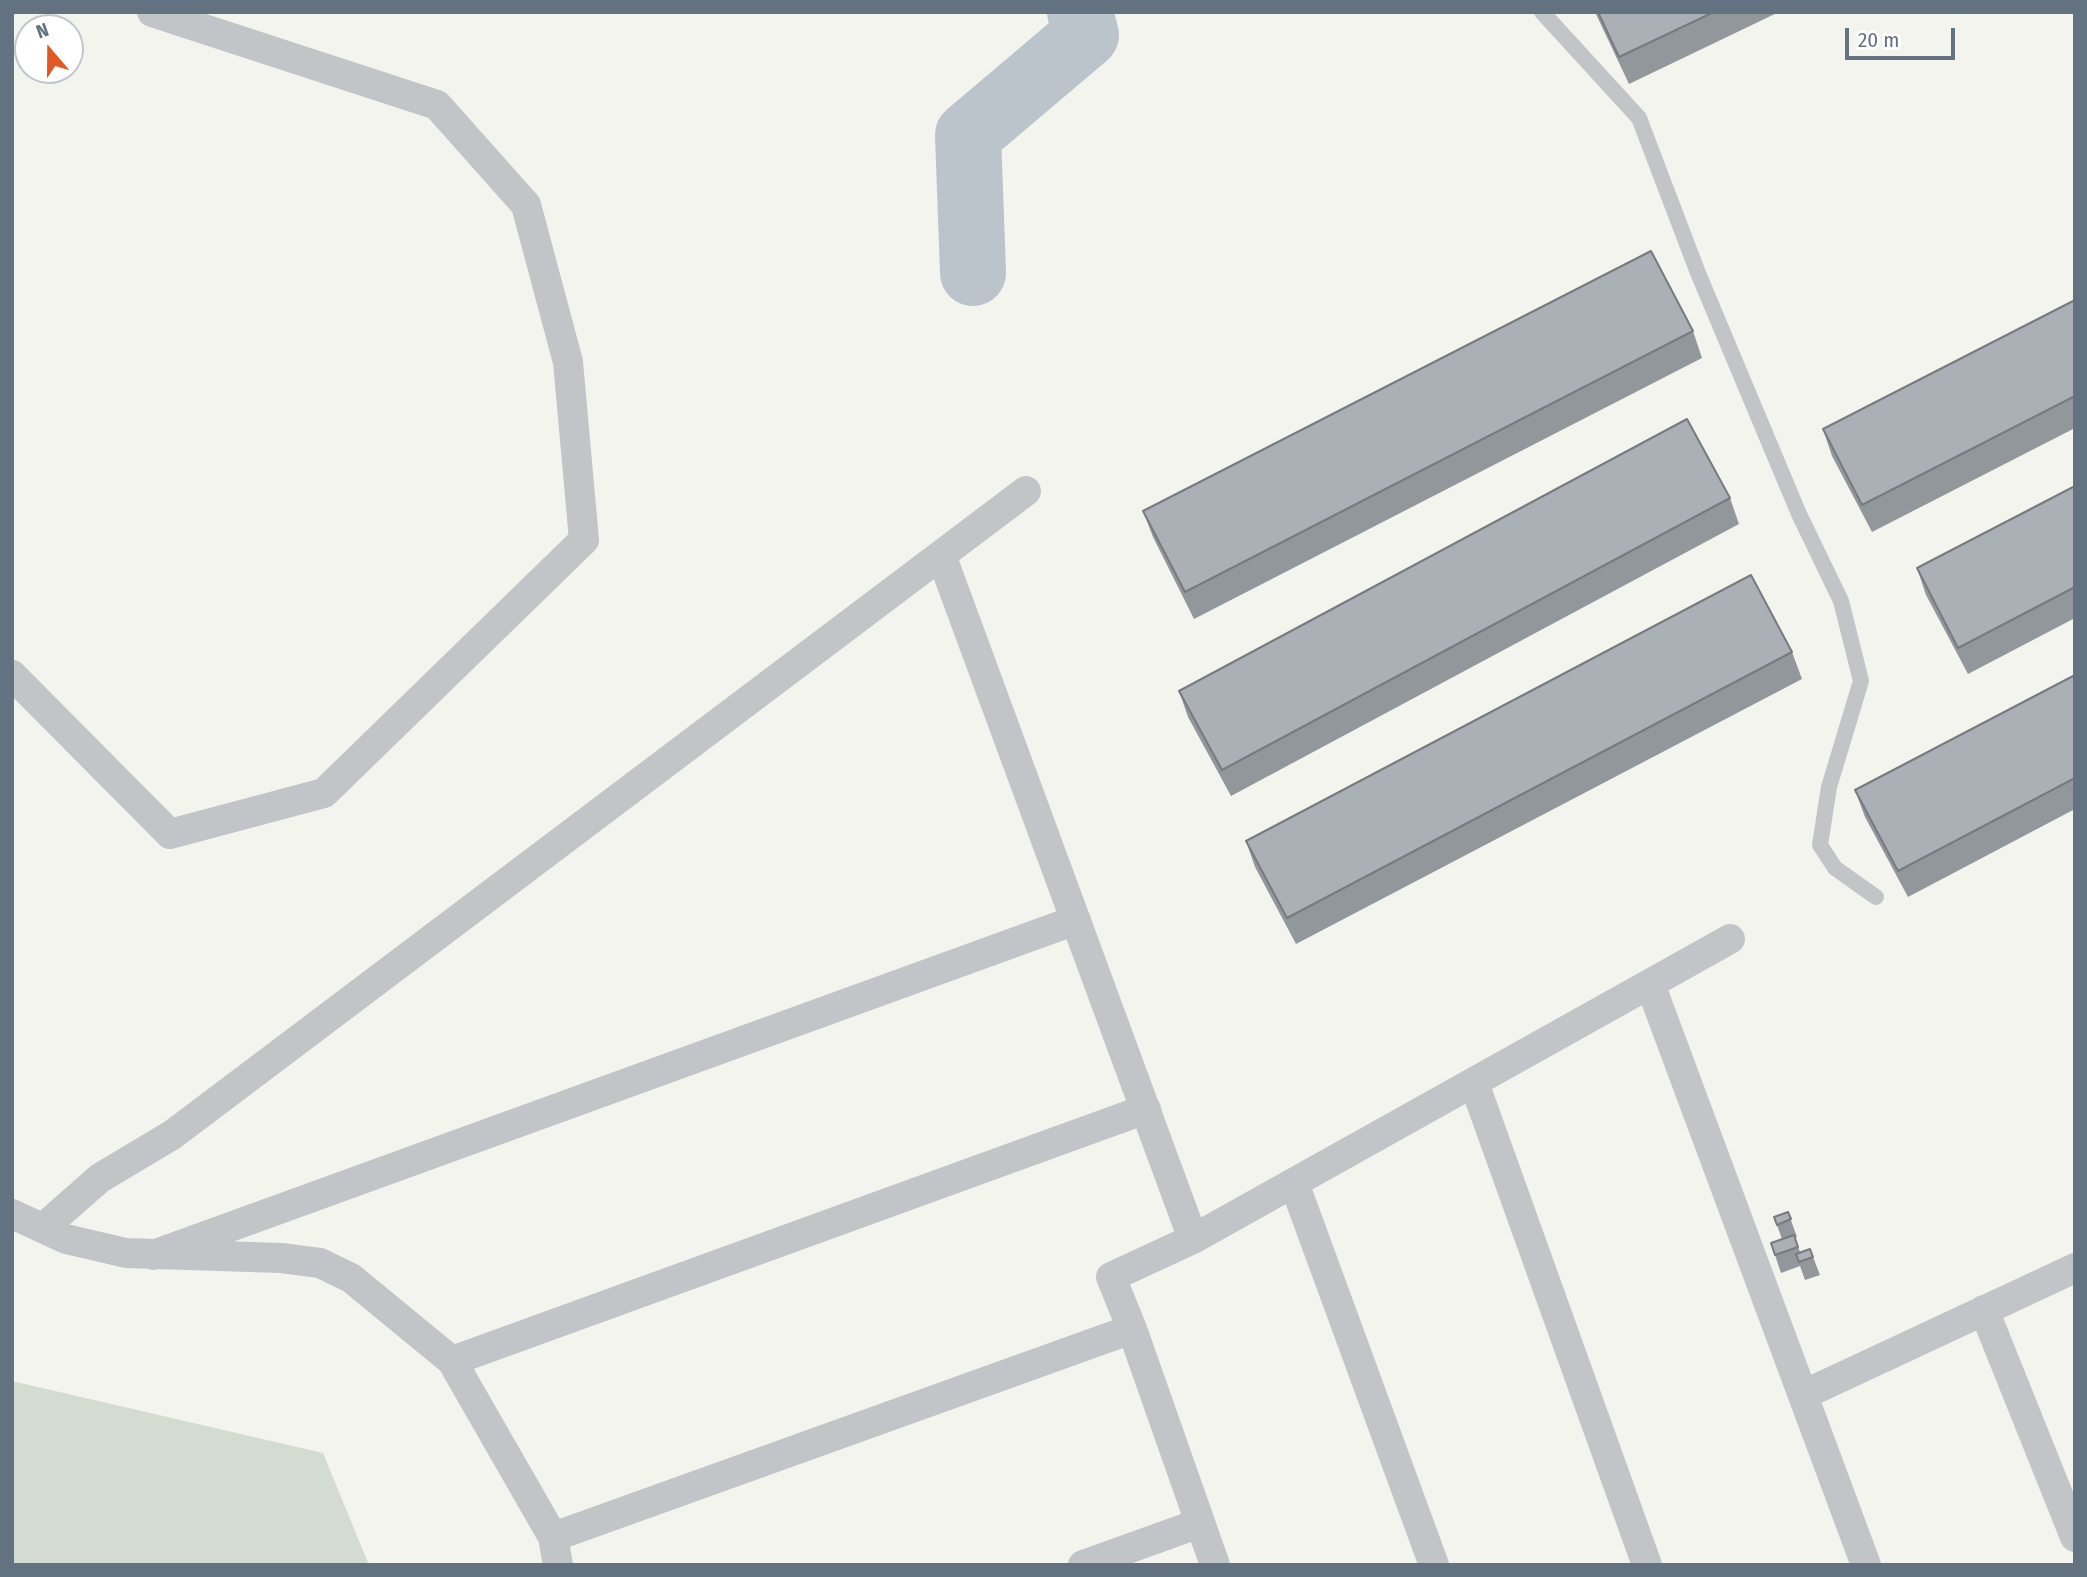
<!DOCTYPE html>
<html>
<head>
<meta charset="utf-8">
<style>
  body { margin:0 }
  #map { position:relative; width:2087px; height:1577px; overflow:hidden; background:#f4f4ef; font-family:"Fira Sans Condensed",sans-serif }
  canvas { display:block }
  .frame { position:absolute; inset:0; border:14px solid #637280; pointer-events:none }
  .north { position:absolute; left:14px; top:14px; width:70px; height:70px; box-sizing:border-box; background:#fff; border:2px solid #c1c7cc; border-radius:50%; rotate:340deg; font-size:19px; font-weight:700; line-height:28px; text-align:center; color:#637280 }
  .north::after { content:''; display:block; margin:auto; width:24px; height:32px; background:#e05824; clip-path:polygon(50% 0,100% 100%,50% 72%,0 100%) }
  .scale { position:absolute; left:1845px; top:28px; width:110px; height:32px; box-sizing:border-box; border:4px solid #637280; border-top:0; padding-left:9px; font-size:21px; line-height:24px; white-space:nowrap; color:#637280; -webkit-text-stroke:5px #fff; paint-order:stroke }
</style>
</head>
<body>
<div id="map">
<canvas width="2087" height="1577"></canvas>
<div class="frame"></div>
<div class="north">N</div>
<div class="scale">20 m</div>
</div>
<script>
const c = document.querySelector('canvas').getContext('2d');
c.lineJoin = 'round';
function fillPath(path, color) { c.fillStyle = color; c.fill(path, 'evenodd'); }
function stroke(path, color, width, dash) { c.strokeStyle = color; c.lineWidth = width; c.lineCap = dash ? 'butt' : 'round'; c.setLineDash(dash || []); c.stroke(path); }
fillPath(new Path2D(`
  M12 1381 323 1453 369 1565H12Z`), '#d4dbd1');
stroke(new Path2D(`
  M973 273 968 135 1086 35 1080 12`), '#bac4ca', 66);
stroke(new Path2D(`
  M1542 12 1639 118 1698 273 1799 514 1841 601 1861 681 1829 787 1820 845 1835 868 1876 897`), '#c1c5c8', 16);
stroke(new Path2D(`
  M941 555 1193 1239
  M12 675 170 834 324 793 584 540 568 362 526 205 437 105 152 12
  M1650 984 1866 1565
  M1474 1083 1647 1565
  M1294 1183 1434 1565
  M12 1214 66 1239 126 1253 281 1258 320 1263 351 1278 452 1361 553 1537 558 1565
  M43 1228 100 1178 172 1135 1026 491
  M153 1255 1076 920
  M1984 1310 2075 1537
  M452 1361 1146 1109
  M1803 1395 2075 1268
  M553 1537 1132 1329
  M1083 1565 1200 1523
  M1215 1565 1132 1329 1111 1277 1193 1239 1730 939`), '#c1c5c8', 30);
fillPath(new Path2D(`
  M1595 12H1779L1629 84Z
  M2075 300V428L1872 532 1832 456 1823 429Z
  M1693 331 1702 358 1194 619 1153 537 1143 511Z
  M2075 486V618L1968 674 1926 595 1917 568Z
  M1730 498 1739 524 1231 796 1188 717 1179 691Z
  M1792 652 1802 679 1296 944 1255 867 1246 841Z
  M2075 675V809L1908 897 1865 817 1855 790Z
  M1788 1212 1797 1237 1795 1238 1800 1252 1810 1249 1820 1275 1805 1280 1800 1266 1781 1273 1771 1243 1782 1239 1774 1217Z`), '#92979c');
const building = new Path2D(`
  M1598 12H1714L1619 57Z
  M1651 251 1693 331 1185 592 1143 511Z
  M2075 300V396L1862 505 1823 429Z
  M1687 419 1730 498 1222 770 1179 691Z
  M2075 486V587L1958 648 1917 568Z
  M1751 575 1792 652 1287 918 1246 841Z
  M2075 675V778L1898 871 1855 790Z
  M1788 1212 1791 1219 1777 1225 1774 1217Z
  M1794 1235 1798 1247 1775 1255 1771 1243Z
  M1810 1249 1813 1257 1799 1262 1796 1254Z`);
fillPath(building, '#aab0b5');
stroke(building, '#777b7f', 2);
</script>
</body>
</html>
